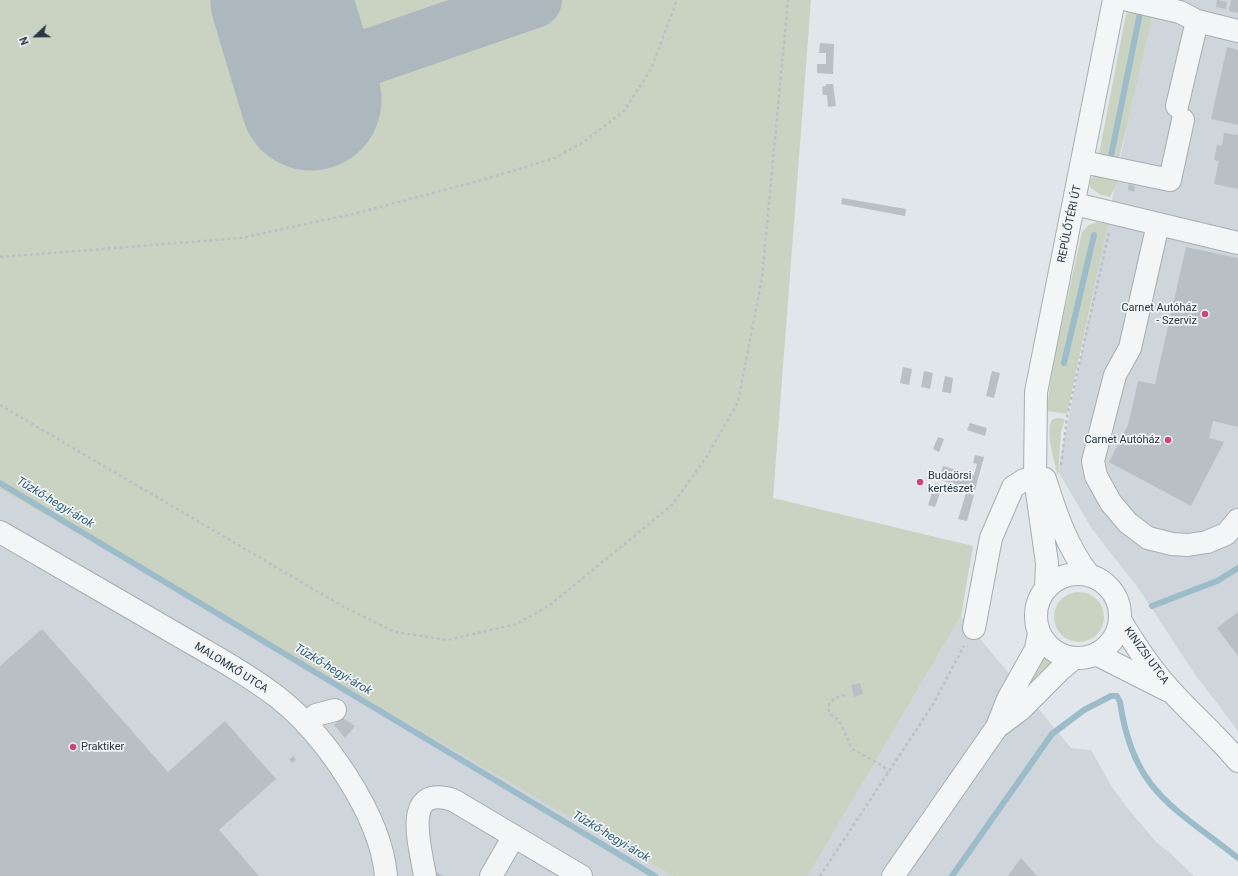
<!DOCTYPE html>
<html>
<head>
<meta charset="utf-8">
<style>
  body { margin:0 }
  #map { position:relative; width:1238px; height:876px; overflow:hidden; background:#e0e6e9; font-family:Roboto,sans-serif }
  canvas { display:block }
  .north { position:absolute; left:16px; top:16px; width:40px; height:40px; -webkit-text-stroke:3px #f0f4f7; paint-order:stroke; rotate:248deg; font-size:11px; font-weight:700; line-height:16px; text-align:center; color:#293740 }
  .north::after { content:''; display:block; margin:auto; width:14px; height:18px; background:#293740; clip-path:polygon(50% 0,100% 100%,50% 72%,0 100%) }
</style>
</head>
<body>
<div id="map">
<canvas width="1238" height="876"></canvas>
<div class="north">N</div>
</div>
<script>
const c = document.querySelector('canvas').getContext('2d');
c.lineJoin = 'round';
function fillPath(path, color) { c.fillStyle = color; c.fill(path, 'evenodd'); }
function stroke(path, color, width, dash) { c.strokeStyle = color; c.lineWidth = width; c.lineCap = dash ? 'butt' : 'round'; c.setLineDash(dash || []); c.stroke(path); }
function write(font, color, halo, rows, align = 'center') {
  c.font = font + ' Roboto,sans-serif'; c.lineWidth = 3.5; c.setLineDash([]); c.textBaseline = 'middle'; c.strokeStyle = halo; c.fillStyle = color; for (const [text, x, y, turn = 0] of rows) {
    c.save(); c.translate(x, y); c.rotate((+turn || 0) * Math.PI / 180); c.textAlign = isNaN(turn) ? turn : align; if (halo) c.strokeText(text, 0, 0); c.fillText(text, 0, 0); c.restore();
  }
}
fillPath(new Path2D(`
  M1152 0H1238V731L1194 673 1139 589 1092 529 1058 471Z
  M0 489 510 781 673 876H0Z
  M961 616 1071 748 1091 750 1112 787 1125 805 1157 843 1170 853 1194 876H808Z`), '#ced5db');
fillPath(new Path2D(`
  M0 0H811L773 498 973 546 961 616 808 876H673L0 489Z
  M1129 11 1151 17V21L1119 159 1099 154 1126 14Z
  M1096 174 1119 179 1110 197 1101 195 1090 187V180Z
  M1097 222 1108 224 1067 414 1047 411 1052 367 1082 232 1089 225Z
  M1058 418 1065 419 1061 432 1058 476C1055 464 1046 435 1051 422 1052 419 1055 418 1058 418Z
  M1054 617a25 25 0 1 1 50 0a25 25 0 1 1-50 0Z
  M1042 655 1055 665 1027 693 1023 688Z`), '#cad3c2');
stroke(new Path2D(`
  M1111 156 1140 13
  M1064 363 1094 235
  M0 483 655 876
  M1152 606 1217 581 1238 568
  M952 876 1052 734 1084 710 1111 696H1117L1120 702C1133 792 1174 807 1238 858`), '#9cbcc9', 6);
stroke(new Path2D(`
  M297 54 369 57 534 0`), '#adb8be', 56);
stroke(new Path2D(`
  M281 0 311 100`), '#adb8be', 141);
fillPath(new Path2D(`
  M1217 0 1227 2 1226 9 1216 7Z
  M1231 0H1238V13L1229 11Z
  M820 43 834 44 833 74 817 73V64H826V53H819Z
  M1227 47 1238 50V125L1211 119Z
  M826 84H833L836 106 828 107 827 95H823L822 87 826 86Z
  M1224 133 1238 135V189L1214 184 1219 161 1214 160 1217 145 1222 146Z
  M1129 184 1135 186 1134 192 1128 190Z
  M842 198 906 209 905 216 841 204Z
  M1186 247 1238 258V427L1213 421 1209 438 1224 442 1191 506 1109 462 1128 425 1138 381 1155 384Z
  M903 367 912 369 909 385 900 383Z
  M924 371 933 373 930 389 921 387Z
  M992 371 1000 373 994 398 986 396Z
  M945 376 953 378 951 393 942 392Z
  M970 423 987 428 985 436 967 430Z
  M938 437 944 439 939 452 933 449Z
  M975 455 984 457 975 490 939 480 943 466 974 475 977 464 973 463Z
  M935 483 943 485 935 507 928 505Z
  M966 493 974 495 967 521 958 519Z
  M1238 612V656L1217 628Z
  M42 629 168 772 225 721 276 779 219 830 259 876H0V666Z
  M860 683 863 694 854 697 851 685Z
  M341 717 355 726 345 738 334 725Z
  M293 756 296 760 292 763 289 760Z
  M1021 858 1037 876H1008Z
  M435 871 443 876H435Z`), '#b8c0c6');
const minor = new Path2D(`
  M1128 0 1180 12 1197 21 1238 31
  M1177 106 1197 21
  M1083 162 1170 180 1183 120
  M1075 204 1238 243
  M1158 224 1130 348 1115 375 1093 461 1096 476 1111 503 1128 523 1148 538 1172 544 1188 545 1207 542 1226 534 1238 520
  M1045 479C1056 514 1067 547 1089 575
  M0 532C49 560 98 589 147 617 190 643 236 666 276 696 324 733 381 815 386 876
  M1036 616a42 42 0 1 1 84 0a42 42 0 1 1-84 0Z
  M1046 589 1047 563 1035 478 1036 392 1114 0
  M1120 620C1135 645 1152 671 1172 692 1194 716 1217 736 1238 761
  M974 628 991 538 1013 487 1024 480 1035 478
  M1096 654 1167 690
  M306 724 316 715 335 710
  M997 727 1020 710 1061 669 1073 659
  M425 876C421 849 400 783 453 800L581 876
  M491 876 514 836
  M893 876 997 727 1008 699 1036 649 1039 633`);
stroke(minor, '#a5aeb3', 24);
stroke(new Path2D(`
  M0 257 241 238 357 213 482 180 555 158 585 141 624 111 651 69 677 0
  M0 405 344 607 395 632 448 640 516 624 550 605 672 505 706 458 738 402 762 278 788 0
  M1061 465 1067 417 1109 233
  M845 695 835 698 829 704V713L839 720 852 749 883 766 888 773
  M820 876 932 706 964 646`), '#bac1c4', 2.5, [3, 3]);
stroke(minor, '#f3f6f7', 22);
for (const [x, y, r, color] of [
  [1205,314,4,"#cc4779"],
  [1168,440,4,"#cc4779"],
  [920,482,4,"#cc4779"],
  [73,747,4,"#cc4779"]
]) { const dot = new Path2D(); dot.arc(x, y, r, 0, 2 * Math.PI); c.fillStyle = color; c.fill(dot); stroke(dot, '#f0f4f7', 1.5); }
write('11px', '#293740', '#f0f4f7', [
  ["REPÜLŐTÉRI ÚT",1070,224,-78],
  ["KINIZSI UTCA",1146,656,54],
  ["MALOMKŐ UTCA",231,668,32]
]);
write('11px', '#293740', '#f0f4f7', [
  ["Carnet Autóház",1197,308],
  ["- Szerviz",1197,321],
  ["Carnet Autóház",1160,440],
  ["Budaörsi",928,476,"left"],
  ["kertészet",928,489,"left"],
  ["Praktiker",81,747,"left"]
], 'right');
write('italic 12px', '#345f74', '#f0f4f7', [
  ["Tűzkő-hegyi-árok",55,503,31],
  ["Tűzkő-hegyi-árok",333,670,31],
  ["Tűzkő-hegyi-árok",611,837,31]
]);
</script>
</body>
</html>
